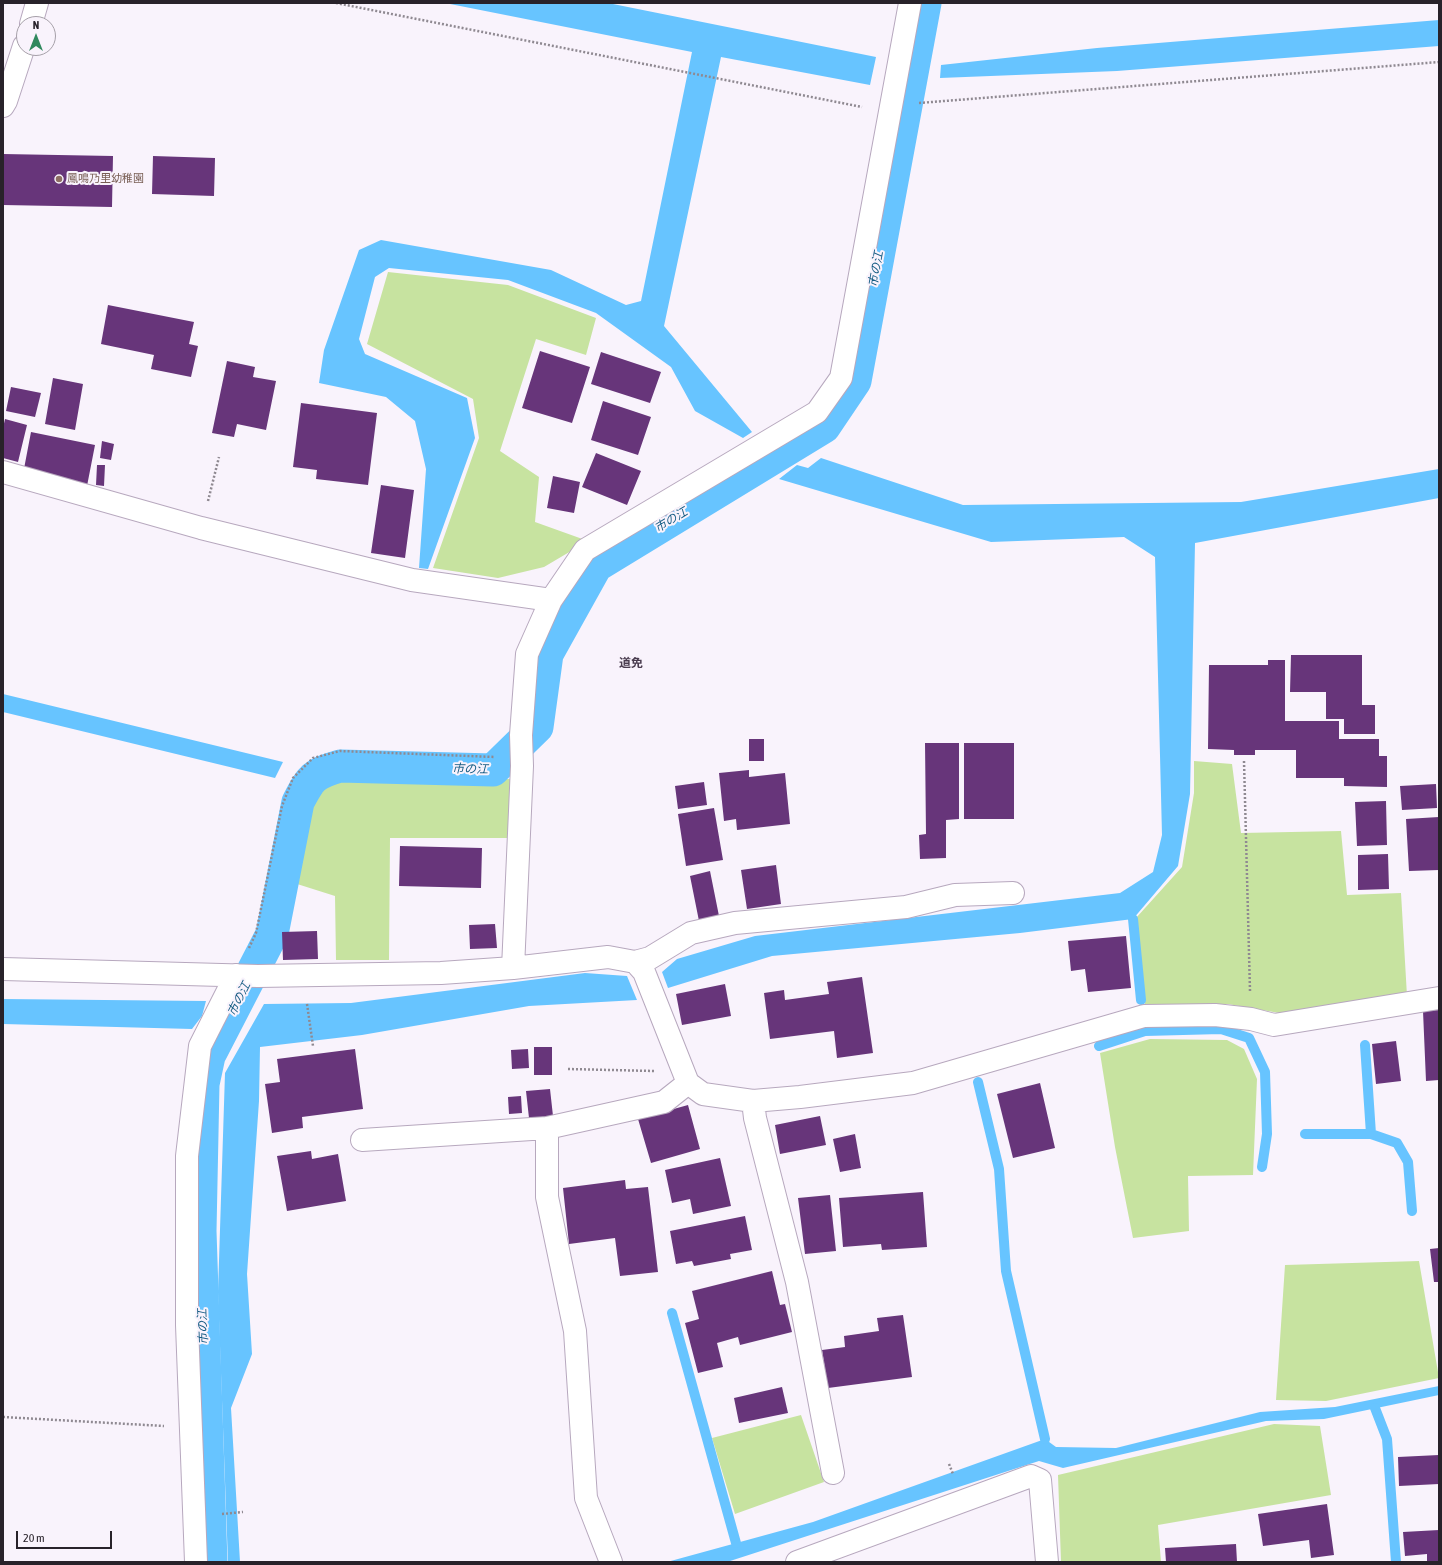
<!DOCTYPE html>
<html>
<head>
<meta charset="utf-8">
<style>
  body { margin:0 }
  #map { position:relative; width:1442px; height:1565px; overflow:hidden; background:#f9f3fc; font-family:"Asap Condensed",sans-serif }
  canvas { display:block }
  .frame { position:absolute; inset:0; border:4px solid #28222a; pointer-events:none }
  .north { position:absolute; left:16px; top:16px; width:40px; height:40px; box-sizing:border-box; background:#f9f3fc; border:1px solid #a59fa8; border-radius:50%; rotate:0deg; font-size:11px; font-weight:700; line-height:16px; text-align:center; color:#28222a }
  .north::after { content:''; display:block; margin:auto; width:14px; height:18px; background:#30895e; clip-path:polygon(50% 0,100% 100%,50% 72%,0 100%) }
  .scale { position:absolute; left:16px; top:1531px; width:96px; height:18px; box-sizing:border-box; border:2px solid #28222a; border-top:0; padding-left:5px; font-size:12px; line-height:14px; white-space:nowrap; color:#28222a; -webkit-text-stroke:3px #f9f3fc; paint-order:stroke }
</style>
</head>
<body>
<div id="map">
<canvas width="1442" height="1565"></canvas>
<div class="frame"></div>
<div class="north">N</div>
<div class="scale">20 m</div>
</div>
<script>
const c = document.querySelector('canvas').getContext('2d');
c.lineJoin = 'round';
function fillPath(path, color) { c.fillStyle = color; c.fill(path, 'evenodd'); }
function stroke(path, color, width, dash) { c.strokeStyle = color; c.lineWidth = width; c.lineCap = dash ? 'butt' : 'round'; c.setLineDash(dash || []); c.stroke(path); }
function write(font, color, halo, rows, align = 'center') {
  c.font = font + ' "Asap Condensed","Noto Sans JP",sans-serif'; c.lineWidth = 4; c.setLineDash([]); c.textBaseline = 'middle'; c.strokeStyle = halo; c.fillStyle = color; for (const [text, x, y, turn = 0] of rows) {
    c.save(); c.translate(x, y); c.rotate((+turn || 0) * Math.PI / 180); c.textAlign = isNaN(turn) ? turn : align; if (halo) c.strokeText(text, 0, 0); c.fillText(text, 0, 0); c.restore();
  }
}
fillPath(new Path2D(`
  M388 272 508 285 596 318 586 355 536 339 500 451 539 477 535 522 588 541 544 567 498 578 433 568 479 438 473 399 367 344Z
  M1194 761 1232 764 1241 833 1341 831 1347 895 1401 893 1407 996 1285 1014 1228 1004H1145L1136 918 1182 867 1194 793Z
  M335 775 510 779V838H390L389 960H336L335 896 294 883 313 791Z
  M1150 1039 1227 1040 1244 1049 1257 1079 1253 1175 1188 1176 1189 1231 1133 1238 1115 1147 1100 1053Z
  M1419 1261 1439 1378 1326 1401 1276 1400 1285 1265Z
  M801 1415 824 1482 735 1514 712 1438Z
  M1274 1424 1320 1426 1331 1495 1158 1525 1161 1562H1061L1058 1475Z`), '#c7e3a0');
fillPath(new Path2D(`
  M445 3H608L876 57 870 85 721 57 664 326 752 432 743 438 695 411 671 367 596 313 508 280 389 268 375 277 359 339 365 354 467 398 475 438 428 569 419 568 426 469 415 421 386 397 319 383 324 350 359 250 381 240 551 270 626 305 641 301 692 52Z
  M1439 20V46L1117 71 940 78 941 65 1097 48Z
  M821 458 963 505 1241 502 1439 469V498L1195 543 1190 794 1178 866 1133 919 1020 933 772 956 668 988 662 972 677 959 755 936 1120 893 1153 872 1162 835 1155 557 1124 537 991 542 779 479 797 465 808 468Z
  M3 694 283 762 275 778 3 712Z
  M585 973 627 976 637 1000 529 1006 362 1035 260 1047 259 1101 247 1274 252 1354 231 1408 240 1562H228L218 1292 225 1073 264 1004 351 1003Z
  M3 999 206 1001 202 1016 192 1029 3 1024Z
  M1439 1386V1395L1324 1419 1266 1421 1063 1468 1039 1461 727 1562H667L813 1522 1045 1439 1056 1447 1116 1448 1260 1412 1335 1407Z`), '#67c4ff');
stroke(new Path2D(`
  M1133 919 1141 1000
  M1365 1045 1371 1134
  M1099 1046 1145 1031 1221 1029 1249 1038 1265 1072 1267 1134 1262 1167
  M978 1082 999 1169 1006 1271 1045 1439
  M1305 1134H1371L1397 1143 1408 1162 1412 1211
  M672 1313 736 1543
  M1375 1408 1387 1439 1396 1562`), '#67c4ff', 10);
stroke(new Path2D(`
  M211 1562 200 1231 203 1084 209 1056 272 934 298 802C311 777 313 774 340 766L493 770 537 727 547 654 596 566 824 427 855 381 925 3`), '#67c4ff', 33);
fillPath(new Path2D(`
  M3 154 113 156 112 207 3 205Z
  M153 156 215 158 214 196 152 194Z
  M108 305 194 322 189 344 198 346 191 377 151 369 154 355 101 344Z
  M540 351 590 367 572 423 522 408Z
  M601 352 661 372 650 403 591 384Z
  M227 361 255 367 253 377 276 381 266 430 237 424 234 437 212 433Z
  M53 378 83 384 75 430 45 424Z
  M11 387 41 393 35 417 6 411Z
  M603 401 651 417 638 455 591 440Z
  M301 403 377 413 368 485 316 479 317 470 293 467Z
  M5 419 27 425 18 462 3 458V428Z
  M31 432 95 445 87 486 23 474Z
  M102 441 114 444 111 460 100 458Z
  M596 453 641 471 627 505 582 487Z
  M97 465H105L104 486 96 485Z
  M553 476 580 482 574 513 547 508Z
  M381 485 414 490 405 558 371 553Z
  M1291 655H1362V705H1375V734H1344V719H1326V692H1290Z
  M1268 660H1285V721H1339V739H1379V756H1387V787L1344 786V778H1296V750H1255V755H1234V750L1208 749 1209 665H1268Z
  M749 739H764V761H749Z
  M925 743H959V819L946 820V858L920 859 919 835 926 834Z
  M964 743H1014V819H964Z
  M749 770V777L785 773 790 824 737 830 736 819 724 821 719 773Z
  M704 782 707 805 678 809 675 786Z
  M1436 784 1437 808 1402 810 1400 786Z
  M1386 801 1387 845 1357 846 1355 802Z
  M714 808 723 860 686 866 678 814Z
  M1439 817V870L1409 871 1406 819Z
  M400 846 482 848 481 888 399 886Z
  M1388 854 1389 889 1358 890V855Z
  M776 865 781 904 747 909 741 870Z
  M710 871 719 916 699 921 690 876Z
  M495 924 497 948 470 949 469 925Z
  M317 931 318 959 283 960 282 932Z
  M1126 936 1131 988 1088 992 1085 969 1071 971 1068 941Z
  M862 977 873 1053 837 1058 834 1031 770 1039 764 993 784 990 785 1000 829 994 827 982Z
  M725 984 731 1016 682 1025 676 994Z
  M1439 1010V1080L1426 1081 1423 1011Z
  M1396 1041 1401 1081 1376 1084 1372 1044Z
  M534 1047H552V1075H534Z
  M355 1049 363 1109 302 1117 303 1128 272 1133 265 1084 280 1082 277 1059Z
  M528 1049 529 1068 512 1069 511 1050Z
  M1040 1083 1055 1148 1013 1158 997 1094Z
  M550 1089 553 1116 529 1118 526 1091Z
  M521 1096 522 1113 509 1114 508 1097Z
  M688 1105 700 1149 651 1163 638 1119Z
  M820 1116 826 1145 780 1154 775 1125Z
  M855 1134 861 1168 840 1172 833 1139Z
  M311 1151 312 1159 338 1154 346 1201 287 1211 277 1156Z
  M720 1158 731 1206 693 1214 690 1199 672 1203 665 1170Z
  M625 1180 626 1189 648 1187 658 1272 620 1276 615 1238 569 1244 563 1188Z
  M923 1192 927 1247 882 1250 881 1244 843 1247 839 1198Z
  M830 1195 836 1251 805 1254 798 1198Z
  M745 1216 752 1250 730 1254 731 1259 694 1266 692 1261 676 1264 670 1231Z
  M1439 1248V1282H1434L1430 1249Z
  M772 1271 780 1305 785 1304 792 1332 740 1345 738 1337 717 1343 723 1367 698 1373 685 1323 699 1319 692 1291Z
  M903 1315 912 1377 828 1388 822 1350 845 1347 844 1336 879 1331 877 1318Z
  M782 1387 788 1413 739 1423 734 1398Z
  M1439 1455V1484L1399 1486 1398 1457Z
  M1327 1504 1334 1555 1311 1558 1309 1540 1263 1546 1258 1514Z
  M1439 1530V1562H1427V1554L1405 1556 1403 1532Z
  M1236 1544 1237 1562H1166L1165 1548Z`), '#67357a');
const street = new Path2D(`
  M31 24 37 3
  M3 106 6 101 24 46
  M3 472 201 528 412 580 551 600
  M635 962 650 958 691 933 735 923 906 907 955 895 1013 893
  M513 968 522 766 521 735 527 654 551 600 585 550 817 412 841 378 910 3
  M3 969 258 976 441 973 513 968 608 957 635 962 644 972 688 1083 703 1094 753 1101 800 1097 913 1083 1144 1016 1215 1015 1251 1019 1274 1025 1439 998
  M753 1101 755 1118 797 1282 833 1473
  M362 1140 547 1128
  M196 1562 187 1325V1156L200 1046 236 975
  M611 1562 586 1498 575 1331 547 1197V1128L664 1102 688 1083
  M797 1562 1031 1476 1040 1480 1047 1562`);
stroke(street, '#b7a8be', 24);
stroke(new Path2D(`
  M336 3 862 107
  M919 103 1439 62
  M208 501 219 457
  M1244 761 1250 991
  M249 948 256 933 282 806 293 778 313 758 340 751 495 757
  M307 1004 313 1046
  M568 1069 654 1071
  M3 1417 164 1426
  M949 1464 953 1474
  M222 1514 243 1512`), '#8f8991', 2.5, [2, 2]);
stroke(street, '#fff', 22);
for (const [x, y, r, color] of [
  [59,179,4,"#8d6e63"]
]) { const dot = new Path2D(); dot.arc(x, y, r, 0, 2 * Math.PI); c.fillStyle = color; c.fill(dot); stroke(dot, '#f9f3fc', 1.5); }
write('11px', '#785e54', '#f9f3fc', [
  ["鳳鳴乃里幼稚園",67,179]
], 'left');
write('italic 12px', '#165c83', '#f9f3fc', [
  ["市の江",876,269,-80],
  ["市の江",671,520,-31],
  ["市の江",470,769,1],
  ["市の江",239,999,-63],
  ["市の江",203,1327,-92]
]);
write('bold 12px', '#493b4e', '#f9f3fc', [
  ["道免",631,663]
]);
</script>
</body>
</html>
